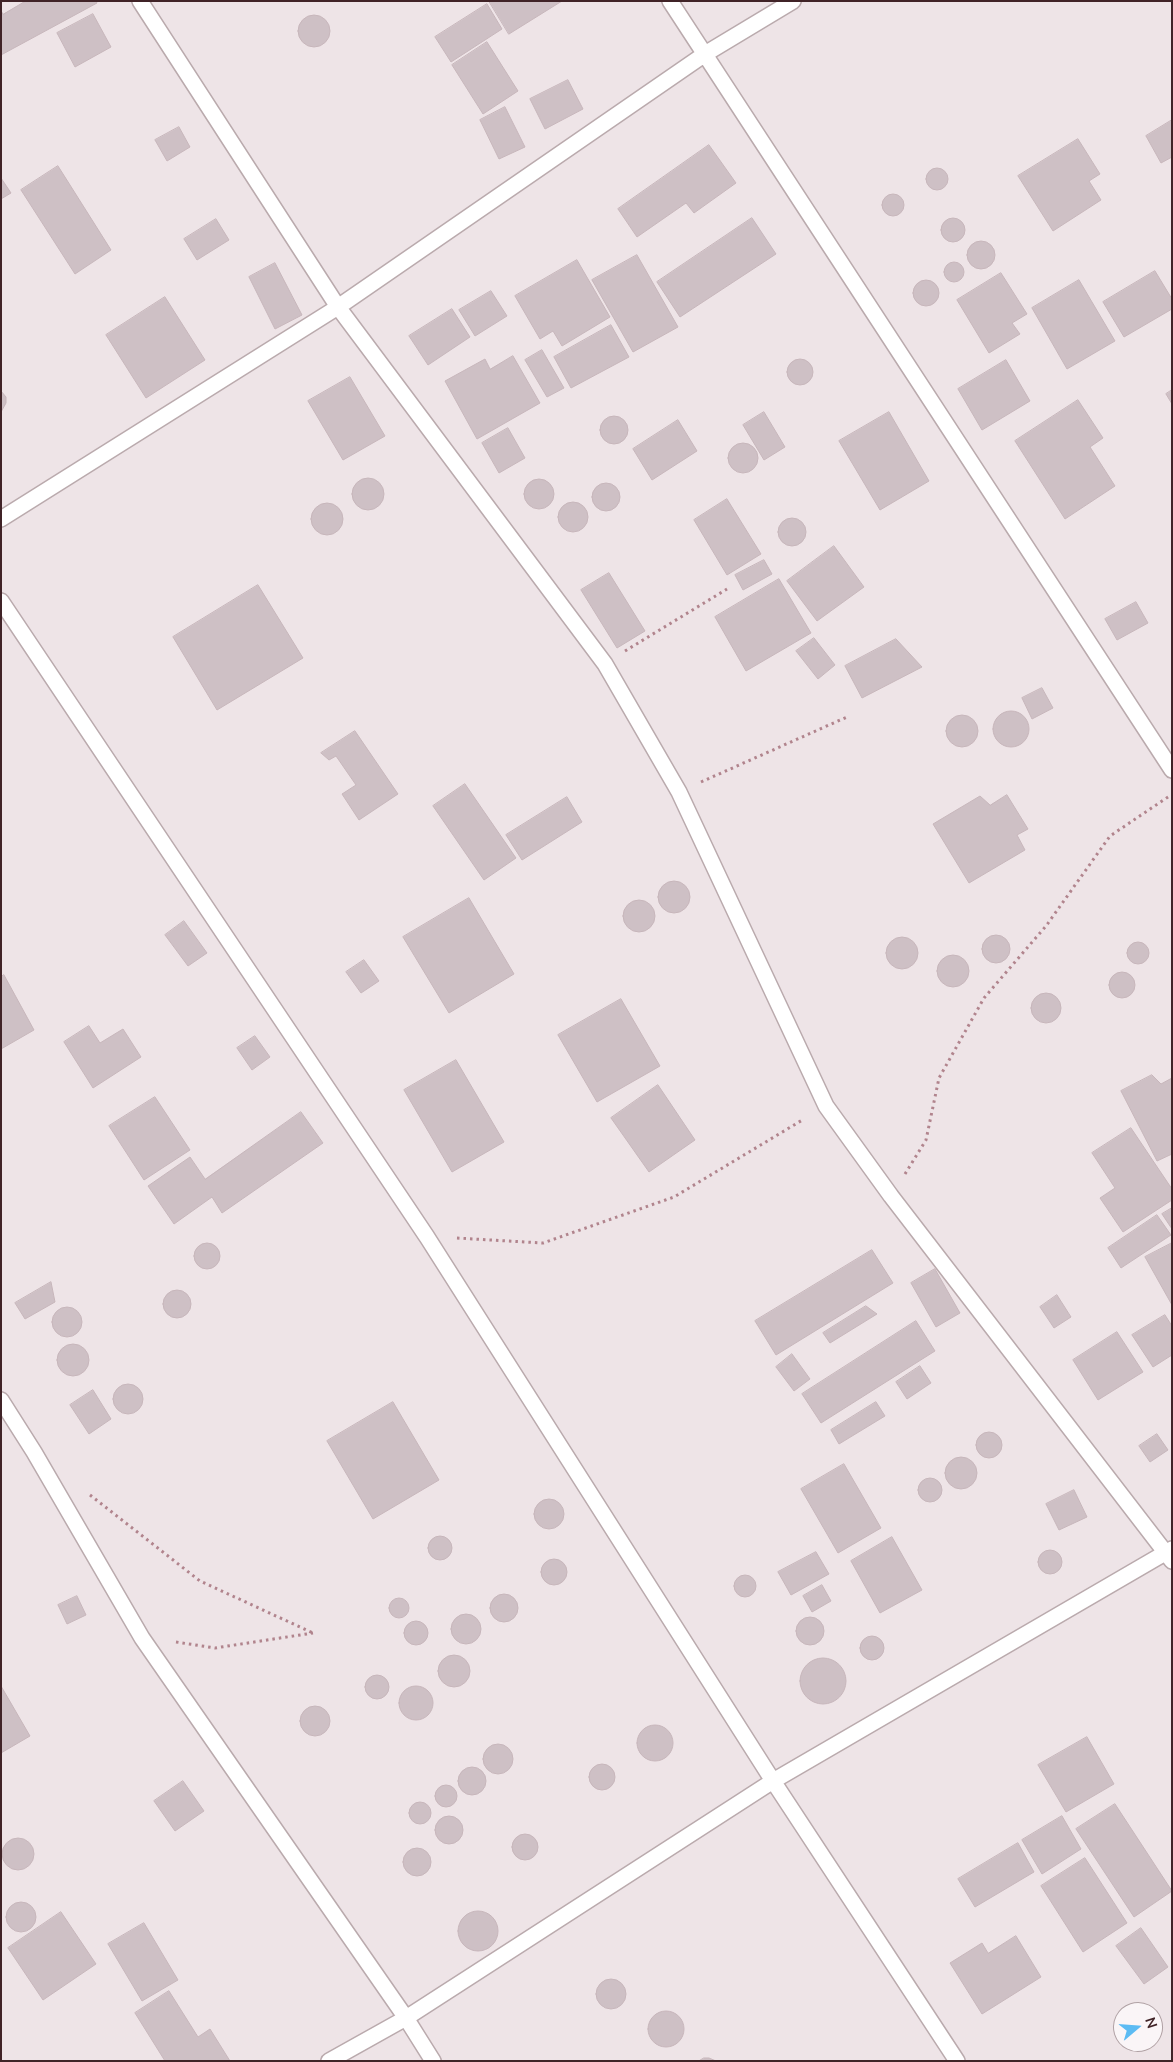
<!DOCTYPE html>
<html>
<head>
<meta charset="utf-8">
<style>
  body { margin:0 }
  #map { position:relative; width:1173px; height:2062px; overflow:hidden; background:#eee4e7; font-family:Mulish,sans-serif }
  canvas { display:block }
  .frame { position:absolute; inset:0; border:2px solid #402327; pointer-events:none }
  .north { position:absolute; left:1113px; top:2002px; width:50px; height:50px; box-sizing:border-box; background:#faf5f7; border:1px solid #b0a1a4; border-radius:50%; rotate:72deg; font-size:14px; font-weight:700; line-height:20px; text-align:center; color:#402327 }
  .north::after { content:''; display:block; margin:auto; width:18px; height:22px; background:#5cbbf3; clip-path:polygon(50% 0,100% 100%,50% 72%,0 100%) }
</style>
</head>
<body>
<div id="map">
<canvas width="1173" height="2062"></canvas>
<div class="frame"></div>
<div class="north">N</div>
</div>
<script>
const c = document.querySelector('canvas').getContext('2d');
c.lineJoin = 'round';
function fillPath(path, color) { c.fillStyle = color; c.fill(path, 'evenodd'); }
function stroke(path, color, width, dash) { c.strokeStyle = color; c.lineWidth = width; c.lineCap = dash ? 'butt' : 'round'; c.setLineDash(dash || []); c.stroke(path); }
const building = new Path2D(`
  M26 1H96L97 3 1 55V11L3 14Z
  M489 1H562L509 34Z
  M487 4 502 29 451 62 435 37Z
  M93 14 111 47 75 67 57 33Z
  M298 31a16 16 0 1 1 32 0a16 16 0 1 1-32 0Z
  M487 42 518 91 483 114 452 65Z
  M568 80 583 109 545 129 530 99Z
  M505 107 525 147 499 159 480 120Z
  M1172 120V157L1161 163 1146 136Z
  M179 127 190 147 167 161 155 140Z
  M1078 139 1100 174 1089 181 1101 200 1053 231 1018 176Z
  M709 145 736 183 694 213 686 203 637 237 618 209Z
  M58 166 111 250 75 274 21 190Z
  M926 179a11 11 0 1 1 22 0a11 11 0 1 1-22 0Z
  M1 178 11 193 1 199Z
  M882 205a11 11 0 1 1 22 0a11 11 0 1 1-22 0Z
  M941 230a12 12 0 1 1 24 0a12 12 0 1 1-24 0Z
  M752 218 776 254 680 317 657 282Z
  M216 219 229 240 197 260 184 239Z
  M967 255a14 14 0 1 1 28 0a14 14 0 1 1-28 0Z
  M637 255 678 327 633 352 592 280Z
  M577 260 610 317 562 346 553 331 540 339 515 296Z
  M944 272a10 10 0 1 1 20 0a10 10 0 1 1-20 0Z
  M275 263 302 315 275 329 249 277Z
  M1155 271 1172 299V309L1124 337 1103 302Z
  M1001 273 1027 314 1012 323 1020 334 989 353 957 300Z
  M1079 280 1115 341 1067 369 1032 308Z
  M913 293a13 13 0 1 1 26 0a13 13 0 1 1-26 0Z
  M491 291 507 316 475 336 459 310Z
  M165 297 205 360 146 398 106 335Z
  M452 309 470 337 428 365 409 336Z
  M611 325 629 357 571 388 554 357Z
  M542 350 564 388 547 397 525 360Z
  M513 356 540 403 477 439 445 381 485 359 490 369Z
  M787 372a13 13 0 1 1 26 0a13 13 0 1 1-26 0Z
  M1006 360 1030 401 982 430 958 389Z
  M350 377 385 436 343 460 308 401Z
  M1172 390V404L1166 394Z
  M1 391 6 397V403L1 412Z
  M1078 400 1103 438 1090 447 1115 486 1065 519 1015 441Z
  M764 412 785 447 764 460 743 425Z
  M889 412 929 481 880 510 839 441Z
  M600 430a14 14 0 1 1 28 0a14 14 0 1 1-28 0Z
  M678 420 697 451 652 480 633 449Z
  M508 428 525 458 499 473 482 443Z
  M728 458a15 15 0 1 1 30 0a15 15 0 1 1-30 0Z
  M352 494a16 16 0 1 1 32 0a16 16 0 1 1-32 0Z
  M524 494a15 15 0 1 1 30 0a15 15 0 1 1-30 0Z
  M592 497a14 14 0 1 1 28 0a14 14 0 1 1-28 0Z
  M727 499 761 554 727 575 694 520Z
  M558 517a15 15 0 1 1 30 0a15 15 0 1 1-30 0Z
  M311 519a16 16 0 1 1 32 0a16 16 0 1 1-32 0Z
  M778 532a14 14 0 1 1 28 0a14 14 0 1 1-28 0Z
  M834 546 864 587 817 621 787 581Z
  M764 560 772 574 743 590 735 575Z
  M609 573 645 631 617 648 581 590Z
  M779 579 811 633 746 671 715 617Z
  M258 585 303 658 217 710 173 637Z
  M1136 602 1148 623 1117 640 1105 619Z
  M814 638 835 665 818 679 796 651Z
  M896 639 922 667 862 698 845 666Z
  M1042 688 1053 708 1032 719 1022 698Z
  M993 729a18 18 0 1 1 36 0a18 18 0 1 1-36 0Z
  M946 731a16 16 0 1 1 32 0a16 16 0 1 1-32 0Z
  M355 731 398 794 359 820 342 794 356 785 336 756 329 760 321 753Z
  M465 784 516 858 484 880 433 806Z
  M1007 795 1028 829 1017 835 1025 850 969 883 933 824 980 796 990 805Z
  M567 797 582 822 522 860 506 835Z
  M658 897a16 16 0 1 1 32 0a16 16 0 1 1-32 0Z
  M469 898 514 974 449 1013 403 937Z
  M623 916a16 16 0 1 1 32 0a16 16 0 1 1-32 0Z
  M184 921 207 953 188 966 165 935Z
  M982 949a14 14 0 1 1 28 0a14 14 0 1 1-28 0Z
  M886 953a16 16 0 1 1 32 0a16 16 0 1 1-32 0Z
  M1127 953a11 11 0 1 1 22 0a11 11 0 1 1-22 0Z
  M937 971a16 16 0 1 1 32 0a16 16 0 1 1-32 0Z
  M364 960 379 981 361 993 346 972Z
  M1109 985a13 13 0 1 1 26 0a13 13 0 1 1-26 0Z
  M4 975 34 1030 1 1049V977Z
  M1031 1008a15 15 0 1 1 30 0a15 15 0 1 1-30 0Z
  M621 999 660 1066 597 1102 558 1035Z
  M89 1026 100 1043 123 1029 141 1057 93 1088 64 1042Z
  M255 1036 270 1057 252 1070 237 1048Z
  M456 1060 504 1142 452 1172 404 1090Z
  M1152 1075 1161 1084 1172 1078V1154L1157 1161 1121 1091Z
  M658 1085 695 1140 649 1172 611 1118Z
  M155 1097 190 1150 144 1180 109 1126Z
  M301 1112 323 1143 222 1213 212 1197 174 1224 148 1186 190 1157 205 1179Z
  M1131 1128 1172 1189V1200L1123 1232 1100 1198 1115 1188 1092 1153Z
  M1172 1208V1229L1162 1214Z
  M1157 1215 1171 1235 1121 1268 1108 1248Z
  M194 1256a13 13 0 1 1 26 0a13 13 0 1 1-26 0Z
  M1172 1243V1305L1145 1257Z
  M872 1250 893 1283 776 1355 755 1321Z
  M935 1269 960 1313 936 1327 911 1283Z
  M51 1282 55 1302 25 1319 15 1303Z
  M163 1304a14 14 0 1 1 28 0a14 14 0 1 1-28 0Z
  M1057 1295 1071 1317 1054 1328 1040 1307Z
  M866 1306 877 1314 830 1343 823 1333Z
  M52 1322a15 15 0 1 1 30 0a15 15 0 1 1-30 0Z
  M1165 1315 1172 1326V1355L1153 1367 1132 1335Z
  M916 1321 935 1351 821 1423 802 1394Z
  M1117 1332 1143 1372 1098 1400 1073 1360Z
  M57 1360a16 16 0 1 1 32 0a16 16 0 1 1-32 0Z
  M792 1354 810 1379 794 1391 776 1367Z
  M920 1366 931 1383 907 1399 896 1382Z
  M113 1399a15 15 0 1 1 30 0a15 15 0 1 1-30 0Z
  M93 1390 111 1419 89 1434 70 1405Z
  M393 1402 439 1480 373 1519 327 1441Z
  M876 1402 885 1416 839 1444 831 1430Z
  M976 1445a13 13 0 1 1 26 0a13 13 0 1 1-26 0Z
  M1157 1434 1168 1450 1150 1462 1139 1446Z
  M945 1473a16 16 0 1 1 32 0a16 16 0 1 1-32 0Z
  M844 1464 881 1528 838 1553 801 1489Z
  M918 1490a12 12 0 1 1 24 0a12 12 0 1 1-24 0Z
  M1074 1490 1087 1517 1059 1530 1046 1504Z
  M534 1514a15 15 0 1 1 30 0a15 15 0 1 1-30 0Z
  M428 1548a12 12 0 1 1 24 0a12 12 0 1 1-24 0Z
  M892 1537 922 1590 880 1613 851 1561Z
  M1038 1562a12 12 0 1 1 24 0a12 12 0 1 1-24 0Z
  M816 1552 829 1574 791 1595 778 1572Z
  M541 1572a13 13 0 1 1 26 0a13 13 0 1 1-26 0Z
  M734 1586a11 11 0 1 1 22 0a11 11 0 1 1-22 0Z
  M822 1585 831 1601 812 1612 803 1596Z
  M490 1608a14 14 0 1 1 28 0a14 14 0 1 1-28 0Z
  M77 1596 86 1615 67 1624 58 1605Z
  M389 1608a10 10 0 1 1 20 0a10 10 0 1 1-20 0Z
  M451 1629a15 15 0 1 1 30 0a15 15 0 1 1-30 0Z
  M796 1631a14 14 0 1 1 28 0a14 14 0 1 1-28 0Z
  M404 1633a12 12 0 1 1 24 0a12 12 0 1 1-24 0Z
  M860 1648a12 12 0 1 1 24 0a12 12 0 1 1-24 0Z
  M438 1671a16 16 0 1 1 32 0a16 16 0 1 1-32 0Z
  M800 1681a23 23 0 1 1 46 0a23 23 0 1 1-46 0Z
  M365 1687a12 12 0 1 1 24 0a12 12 0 1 1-24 0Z
  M1 1686 30 1736 1 1753Z
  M399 1703a17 17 0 1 1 34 0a17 17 0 1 1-34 0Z
  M300 1721a15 15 0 1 1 30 0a15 15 0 1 1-30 0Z
  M637 1743a18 18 0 1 1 36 0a18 18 0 1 1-36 0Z
  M1087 1737 1114 1784 1066 1812 1038 1765Z
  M483 1759a15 15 0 1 1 30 0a15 15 0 1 1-30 0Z
  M589 1777a13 13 0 1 1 26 0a13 13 0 1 1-26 0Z
  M458 1781a14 14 0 1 1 28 0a14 14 0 1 1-28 0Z
  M183 1781 204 1811 175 1831 154 1801Z
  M435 1796a11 11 0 1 1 22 0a11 11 0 1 1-22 0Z
  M409 1813a11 11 0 1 1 22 0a11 11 0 1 1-22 0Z
  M1115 1804 1172 1891 1134 1917 1076 1829Z
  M1062 1816 1081 1849 1042 1874 1022 1840Z
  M435 1830a14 14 0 1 1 28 0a14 14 0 1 1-28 0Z
  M512 1847a13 13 0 1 1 26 0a13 13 0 1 1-26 0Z
  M2 1854a16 16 0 1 1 32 0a16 16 0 1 1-32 0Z
  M1018 1843 1034 1872 975 1907 958 1879Z
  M403 1862a14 14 0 1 1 28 0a14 14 0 1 1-28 0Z
  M1085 1858 1127 1923 1083 1952 1041 1886Z
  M6 1917a15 15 0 1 1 30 0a15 15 0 1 1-30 0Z
  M458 1931a20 20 0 1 1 40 0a20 20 0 1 1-40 0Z
  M61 1912 96 1964 43 2000 8 1948Z
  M144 1923 178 1980 142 2001 108 1944Z
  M1141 1928 1168 1967 1144 1984 1116 1946Z
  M1016 1936 1041 1977 982 2014 950 1963 982 1943 988 1953Z
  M596 1994a15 15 0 1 1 30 0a15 15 0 1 1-30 0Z
  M169 1991 198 2037 210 2029 230 2061H165L135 2013Z
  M648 2029a18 18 0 1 1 36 0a18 18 0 1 1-36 0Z
  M704 2058H709L716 2061H699Z`);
fillPath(building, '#cec0c5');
stroke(building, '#c7b6bb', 1);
const minor = new Path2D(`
  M140 1 338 307 605 664 679 792 826 1106 891 1196 1172 1561
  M670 1 1172 770
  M1 519 338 307 705 54 793 1
  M1 601 427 1237 773 1781 957 2061
  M1 1400 34 1452 142 1638 406 2018 433 2061
  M329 2061 406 2018 773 1781 1172 1549`);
stroke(minor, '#baaaad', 18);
stroke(new Path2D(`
  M625 651 727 589
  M701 782 847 717
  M905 1174 926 1140 939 1078 984 998 1046 926 1110 836 1171 795
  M457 1238 543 1243 674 1197 804 1119
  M90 1495 200 1581 313 1633
  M176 1642 215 1648 313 1633`), '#b1848d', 3, [2.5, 4]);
stroke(minor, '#fff', 15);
</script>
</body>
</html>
